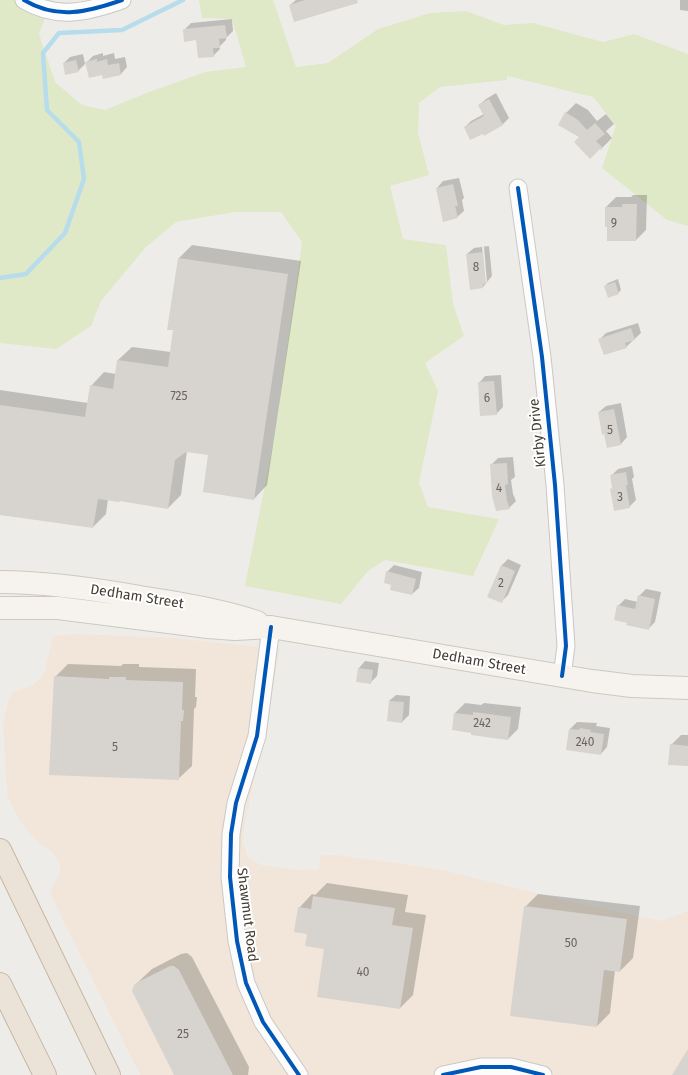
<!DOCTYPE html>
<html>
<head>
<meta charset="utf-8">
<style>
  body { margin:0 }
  canvas { display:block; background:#eeece8 }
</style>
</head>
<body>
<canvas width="688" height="1075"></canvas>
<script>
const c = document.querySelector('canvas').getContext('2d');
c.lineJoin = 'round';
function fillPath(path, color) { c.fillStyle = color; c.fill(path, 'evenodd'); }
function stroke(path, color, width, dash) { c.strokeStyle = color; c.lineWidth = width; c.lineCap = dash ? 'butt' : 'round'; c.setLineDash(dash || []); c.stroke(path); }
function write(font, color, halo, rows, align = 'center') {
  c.font = font + ' "Fira Sans",sans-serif'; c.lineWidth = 4; c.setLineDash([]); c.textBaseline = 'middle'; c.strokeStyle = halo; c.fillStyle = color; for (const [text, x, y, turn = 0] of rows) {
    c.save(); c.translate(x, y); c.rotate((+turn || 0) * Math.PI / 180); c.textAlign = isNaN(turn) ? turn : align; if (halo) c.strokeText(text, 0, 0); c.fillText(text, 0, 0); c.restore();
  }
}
fillPath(new Path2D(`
  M75 634 172 638 280 649 267 721 244 827 243 844 248 857 261 865 298 870 319 869 321 855H337L438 869 555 898 660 921 688 911V1075H140L52 898 50 889 56 881 60 872V864L52 852 39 843 20 822 7 795 3 722 9 699 13 692 33 685 44 674 53 636Z`), '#f2e6da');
fillPath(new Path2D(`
  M0 0H52L39 34 55 82 82 105 105 110 149 92 205 72 246 67 232 19 202 18 199 0H273L296 67 328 63 378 29 430 13 466 11 504 25 533 23 603 42 634 34 688 54V226L667 220 602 168 616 126 593 97 507 76V80L440 87 419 103 418 133 429 175 390 186 403 239 446 245 453 304 464 336 425 363 438 391 419 483 428 507 499 519 473 576 385 560 368 571 341 604 245 586 274 439 302 242 281 212H235L176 222 146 247 101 301 91 326 56 349 0 343Z`), '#dfe9c8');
fillPath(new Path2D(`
  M296 0H348L290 5Z
  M680 0H688V11L680 10Z
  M232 19 233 31 226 38V40L219 47 220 49 213 56 197 39 184 30 191 23Z
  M103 53V56L114 53 115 59 125 57 127 67 121 74 103 78 102 74 87 62 93 56Z
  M83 54 85 64 78 71 64 63 70 57Z
  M496 93 509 118 503 124 484 134 465 127 471 121 484 114 479 105 486 99Z
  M576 103 588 110 597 121 606 114 614 124 606 131 612 138 601 149 581 137 566 113Z
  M459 178 464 198 462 200 464 211 457 217 437 188 443 181Z
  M633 195H647L646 230 636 240 608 227 606 207 616 197H631Z
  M192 245 301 261 267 485 254 499 209 454 187 451 181 495 168 508 120 500 108 499 106 514 93 527 0 514V390L88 403 91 386 104 372 116 374 118 360 132 347 171 352 174 330 168 329 179 258Z
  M489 246 492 276 483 287 471 288 467 254 474 248ZM482 247H484L487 282H485Z
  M618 279 621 290 618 293 605 286 608 283Z
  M638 323 641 333 626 347 599 340 606 333Z
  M501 375 503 407 496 414 479 383 485 376Z
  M621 403 627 437 621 444 605 433 599 412 606 406Z
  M513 457 515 477 511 480 513 494 516 501 509 508 491 465 498 458Z
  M632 466 634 477 632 479 636 500 629 507 611 476 618 469Z
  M508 559 521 565 508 595 501 602V566Z
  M394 565 422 572 419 588 412 594 391 589 393 584 387 572Z
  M646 589 661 592 655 622 648 629 628 622 618 606 625 599 638 602 639 596Z
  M365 661 379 663 377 676 370 683 357 681 359 668Z
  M68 664 121 666 123 664H139V667L196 669 195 697H197L196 707 194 709 192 766 178 779 55 677Z
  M396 695 410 696 409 715 402 722 389 701Z
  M465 703 481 705 484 703 521 707 518 729 508 739 455 713Z
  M577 722 597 723 596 726 610 728 607 747 601 754 567 749 570 729Z
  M681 735H688V765L671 745Z
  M327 883 408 895 405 912 426 915 413 995 400 1008 308 933 299 908 312 894 315 895Z
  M538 894 640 906 633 958 620 971 615 970 610 1013 597 1026 525 907Z
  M187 953 192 957 249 1067 248 1075H176L135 985 152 969 181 954Z`), '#0003');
stroke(new Path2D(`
  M0 278 26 274 65 233 84 179 79 142 47 110 43 53 59 33 122 30 183 0`), '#b7dded', 4.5);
fillPath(new Path2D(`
  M305 0H357L358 3 294 22 289 5Z
  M225 25 227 38 219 39 220 48H213L214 57 198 58 196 40 184 42 183 29Z
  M97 59V62L107 59 108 65 119 63 121 75 103 79 102 75 89 78 85 62Z
  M76 60 79 72 65 75 63 63Z
  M489 99 503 125 484 136 483 134 470 140 464 127 484 116 478 105Z
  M565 112 578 120 587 130 595 123 605 134 596 141 602 147V150L600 149 590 159 574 142 579 137 558 125Z
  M453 184 458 206H455L458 218 443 222 436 188Z
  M622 204H637L636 241H607V227H605V207H622Z
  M483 252 486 284H483V288L470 290 466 254Z
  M178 258 288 274 254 500 203 492 208 455 186 452 175 460 168 509 120 501 119 502 98 499 93 528 0 515V405L85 417 90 385 113 389 117 360 168 367 173 330H167Z
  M615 282 619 294 608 298 604 286Z
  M631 328 635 340 625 343 627 348 604 355 598 339Z
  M494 381 497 415 480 416 478 382Z
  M614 409 621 445 607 448 604 434 602 435 598 412Z
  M507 463 508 484 505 485 507 501 510 509 496 511 492 496 490 464Z
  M626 472 628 485H626L630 508 614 511 610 489 612 488 610 475Z
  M501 565 515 571 502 603 487 597Z
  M386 571 416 579 412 595 390 590 391 585 384 583Z
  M638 595 655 599 649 630 626 625 627 623 614 620 617 605 635 609Z
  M358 668 373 670 371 684 356 682Z
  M54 676 109 679V677H126V680L183 682 182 710H184L183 721H181L179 780 49 775Z
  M389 701 404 702 402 723 387 721Z
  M473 712 511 717 508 740 471 735V733L452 730 454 713 473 715Z
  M580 728 591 730 590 732 604 734 601 755 566 750 569 729 579 730Z
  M670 744 688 746V766L668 765Z
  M313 896 395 908 392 925 413 928 400 1009 317 997 324 949 305 946 307 934 294 932 298 907 311 909Z
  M524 906 627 919 620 972 604 970 597 1027 510 1016Z
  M170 966H174L179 970 233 1075H174L132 991 134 985 138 982Z
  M688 1049V1075H672Z`), '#d7d3cf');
const minor = new Path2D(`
  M24 0C57 20 88 12 122 0
  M518 188 542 357 555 485 566 646 562 676
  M271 627 257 736 236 803 231 834 230 877 237 941 246 983 263 1022 299 1075
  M443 1075 481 1067H511L543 1075`);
const secondary = new Path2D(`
  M0 582C47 582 94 589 140 597 180 604 219 609 257 622
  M0 608H58L208 627 235 629 271 627 592 681 632 686 688 688`);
const motorway = new Path2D(`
  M0 850 109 1075
  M0 984 45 1075`);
stroke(minor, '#cbc8c4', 19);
stroke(secondary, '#cec8bf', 24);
stroke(motorway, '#c6b6a3', 24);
stroke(minor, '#fcfcfc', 17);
stroke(secondary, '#f6f3ee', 22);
stroke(motorway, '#ebe3d8', 22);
stroke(new Path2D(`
  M24 0C57 20 88 12 122 0
  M518 188 542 357 555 485 566 646 562 676
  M271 627 257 736 236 803 231 834 230 877 237 941 246 983 263 1022 299 1075
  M443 1075 481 1067H511L543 1075`), '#0057b8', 4);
write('12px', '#6a645c', null, [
  ["9",614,224],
  ["8",476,268],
  ["725",179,397],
  ["6",487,399],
  ["5",610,431],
  ["4",499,489],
  ["3",620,498],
  ["2",501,584],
  ["242",482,724],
  ["240",585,743],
  ["5",115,748],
  ["50",571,944],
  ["40",363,973],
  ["25",183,1035]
]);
write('14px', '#443d34', '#fff', [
  ["Kirby Drive",538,433,-96],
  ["Dedham Street",137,597,9],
  ["Dedham Street",479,662,10],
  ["Shawmut Road",247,915,83]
]);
</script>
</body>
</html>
